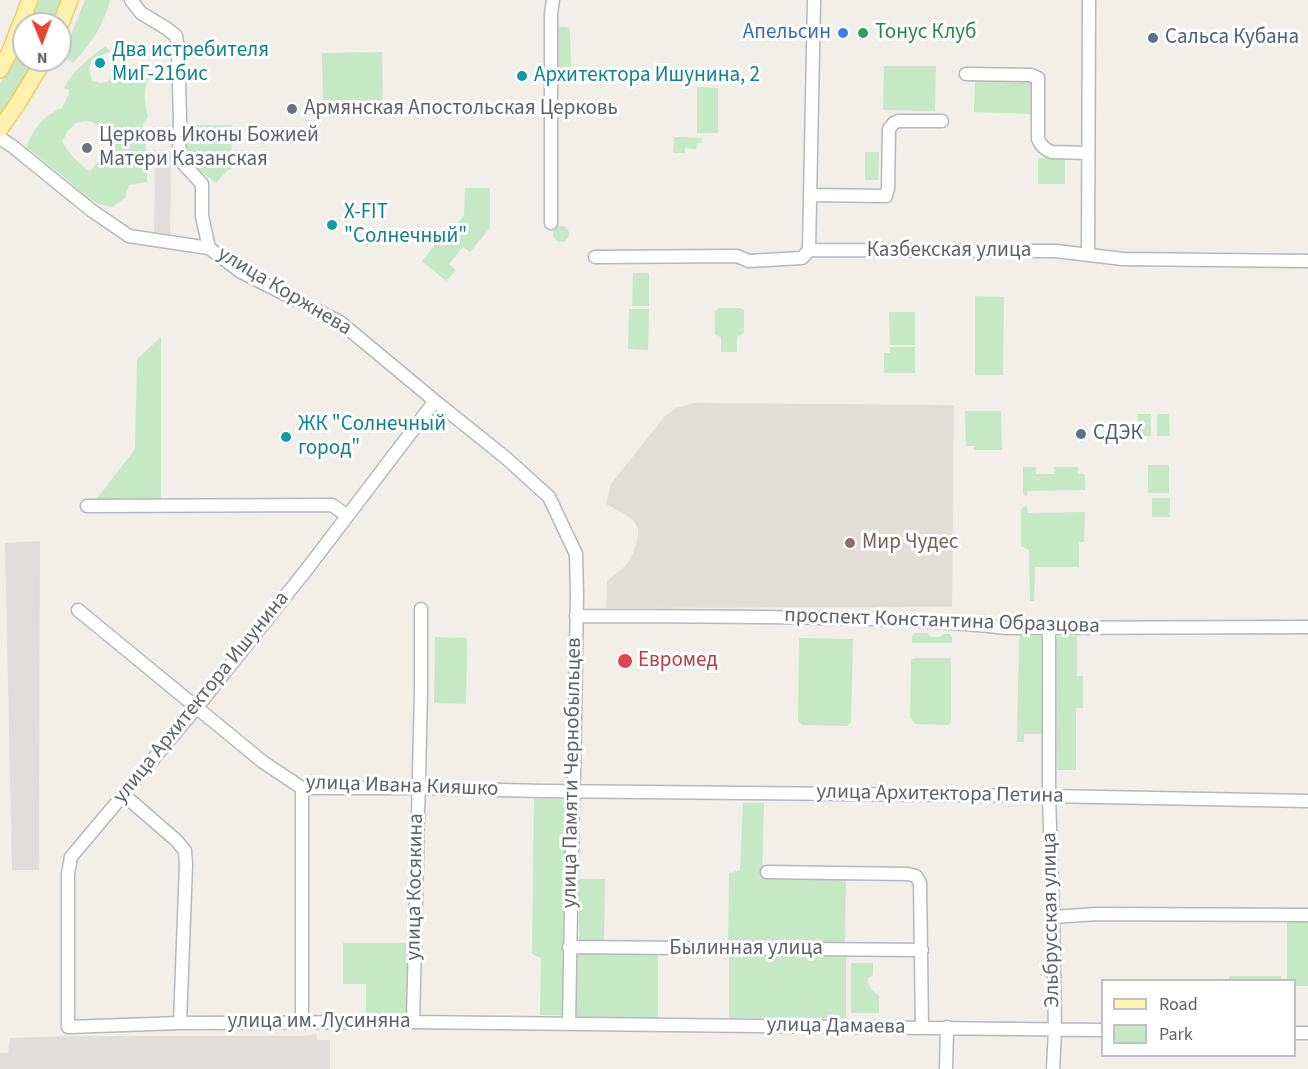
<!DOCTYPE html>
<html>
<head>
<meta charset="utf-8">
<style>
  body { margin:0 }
  #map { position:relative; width:1308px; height:1069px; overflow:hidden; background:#f1efe8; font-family:"Source Sans 3",sans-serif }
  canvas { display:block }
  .legend { position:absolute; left:1101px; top:979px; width:195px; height:78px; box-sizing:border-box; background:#fff; border:2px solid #bfc1c3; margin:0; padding:8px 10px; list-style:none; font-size:18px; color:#5f6368 }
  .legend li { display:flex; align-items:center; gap:12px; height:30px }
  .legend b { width:30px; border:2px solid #bfc1c3 }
  .north { position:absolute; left:12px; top:12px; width:60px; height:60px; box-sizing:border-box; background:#fff; border:2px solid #bfc1c3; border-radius:50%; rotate:179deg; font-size:16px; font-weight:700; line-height:24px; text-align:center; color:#5f6368 }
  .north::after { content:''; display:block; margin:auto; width:21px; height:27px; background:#ea4335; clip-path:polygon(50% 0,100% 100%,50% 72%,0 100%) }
</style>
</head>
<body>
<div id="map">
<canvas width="1308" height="1069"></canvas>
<ul class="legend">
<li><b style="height:8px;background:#fff2af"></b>Road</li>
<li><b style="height:16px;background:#c5e8c5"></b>Park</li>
</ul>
<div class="north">N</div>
</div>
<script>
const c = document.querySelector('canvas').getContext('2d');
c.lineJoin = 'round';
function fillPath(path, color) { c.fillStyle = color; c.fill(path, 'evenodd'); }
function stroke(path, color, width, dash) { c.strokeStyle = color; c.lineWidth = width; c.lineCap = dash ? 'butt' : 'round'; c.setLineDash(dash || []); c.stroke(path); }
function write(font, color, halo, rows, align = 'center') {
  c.font = font + ' "Source Sans 3",sans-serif'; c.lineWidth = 6; c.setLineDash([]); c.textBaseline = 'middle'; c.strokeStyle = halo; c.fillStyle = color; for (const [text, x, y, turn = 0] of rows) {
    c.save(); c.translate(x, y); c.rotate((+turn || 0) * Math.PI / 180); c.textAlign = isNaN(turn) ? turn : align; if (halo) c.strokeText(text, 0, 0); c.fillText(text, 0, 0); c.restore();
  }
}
fillPath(new Path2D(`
  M155 151H171L170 241 154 240Z
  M40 541 39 870H12L5 543Z
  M316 1034 317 1040H330V1069H0V1053H8L10 1038 69 1036H303Z`), '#e0deda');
fillPath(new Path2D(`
  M694 403 954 405 952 607 606 608 607 581 625 566 630 560 634 550 638 538V529L634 521 623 513 606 504 611 484 665 416 676 408Z`), '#e1ded6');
fillPath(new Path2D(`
  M40 0H62L53 24H30Z
  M85 0H110C104 25 90 45 73 63L66 58 71 47 68 42Z
  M560 27H565L569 28 570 32 571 70 570 73 565 77 557 75V29Z
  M24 38V60H36L0 114V84Z
  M106 46 110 52C90 58 86 61 92 81L101 83 109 81 112 75C119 74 126 72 133 72 139 72 142 75 149 74 148 80 146 84 145 90 144 99 146 108 148 117L143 124 146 139 147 182 129 185 125 198 112 207 99 204 84 195 63 176 27 148C32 129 44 115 62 108 64 102 69 97 69 90L64 88C73 70 90 57 106 46ZM86 121C98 123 102 126 104 139L112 145V153L106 160 96 164 90 171C79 165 69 153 62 142L67 132 76 123Z
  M382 52 383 111 323 112 322 53Z
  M884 66H936L935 111 883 110Z
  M975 80 1034 82 1033 114 974 112Z
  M697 87 718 88V133H697Z
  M189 125H232L231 163H240L227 171 216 183C190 162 184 163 186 128Z
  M674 137 702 138V143H697L696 149 685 148V153H673Z
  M865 152H879L878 180H865Z
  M1038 158H1065V184H1038Z
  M465 188H490V228L470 252 463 247 449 264 456 270 446 281 422 261 451 226 454 228 464 215Z
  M553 234a8 8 0 1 1 16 0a8 8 0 1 1-16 0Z
  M633 273H649V306H632Z
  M975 296 1004 297 1003 375H975Z
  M719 308H740L744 310V333L737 337V352H721V337L715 335V311Z
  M629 309H649L648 350 628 349Z
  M889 312H915V345H890Z
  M161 337V500L95 501 135 449 137 359Z
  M890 347H915V373H884V353H890Z
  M965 411H1001L1002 450H974V446H966Z
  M1138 414H1151V436H1139Z
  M1157 414H1169L1170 436H1157Z
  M1148 465H1169V493H1148Z
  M1023 467H1036V474H1054V467H1078V474H1085V490L1028 491 1027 496 1024 495 1023 492Z
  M1152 498H1170V517H1152Z
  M1027 506 1028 513 1085 512 1084 542H1079V567H1035L1034 601H1030L1029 550 1021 546V510L1023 507Z
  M915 633H927L931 637H939L944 634H950L952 637V643H912V636Z
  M1021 636H1040L1044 640V734H1024V742H1017L1019 639Z
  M1059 636H1077V676H1083V708H1076V770H1057L1056 640Z
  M435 637 467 638 466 704 434 703Z
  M799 638 853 639 851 722 847 726 802 725 798 721Z
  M915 658H949L951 660V722L948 725 916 724 910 718 911 660Z
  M534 799H570L568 1015H540L541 958 532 954Z
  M743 803H764L762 875 846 877 845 945 728 943 729 873 740 870Z
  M579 879H605L604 942H579Z
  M1287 920H1308V986H1295L1294 980H1287Z
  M343 943H412V1015L366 1016V984H343Z
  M576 953H658V1020H576Z
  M729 955 846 956V1018H729Z
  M851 963H873V975L868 978C868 987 872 991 879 996V1013H851Z
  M1229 976H1281V980H1229Z`), '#c5e8c5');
const minor = new Path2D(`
  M131 0 141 13 166 28 176 36 178 48 180 119 179 147 181 161 202 184V216L209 248 241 272 340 322 435 401 506 458 549 497 576 554 577 594 574 778 573 792 569 1024
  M966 74 1031 75 1038 78V139C1041 146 1045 150 1052 152L1088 153
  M0 138 12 146 91 210 129 236 209 248
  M810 195 886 196 888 188 889 129 894 123 898 121H942
  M551 223V14L553 0
  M809 250 814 0
  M1088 255 1089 0
  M595 257 737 256 749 261 802 258 809 250 1056 251 1123 259 1308 261
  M435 401 307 569 197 707 71 857 68 874V1027L180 1023 413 1022 1102 1030
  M87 506 332 505 346 515
  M78 610 263 762 302 788H418L543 791 1049 796 1308 801
  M576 616C659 616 741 616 824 618 885 619 946 621 1007 628L1308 627
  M1049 628V796L1053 917 1055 1030 1053 1069
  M124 795 177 841 185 851 186 865 180 1023
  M767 872 908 874 916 876 920 883 922 1027
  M1053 917 1097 914 1308 915
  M569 947 922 950
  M302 1022V788
  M413 1022 421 692V609
  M1294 1033H1308
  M946 1069 947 1027`);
const major = new Path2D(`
  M60 26 70 0
  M0 70 10 51 30 0
  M0 129 18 103 44 60`);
stroke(minor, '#b5b8bc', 15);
stroke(major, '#f2c960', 18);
stroke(minor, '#fff', 12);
stroke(major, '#fff2af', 15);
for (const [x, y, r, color] of [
  [843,33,6,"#3f7fe0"],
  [863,33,6,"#2e9e5b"],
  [1153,38,6,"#5c6f8a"],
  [100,63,6,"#0f9aa8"],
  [522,76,6,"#0f9aa8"],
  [292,109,6,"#6b7280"],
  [87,148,6,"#6b7280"],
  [332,225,6,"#0f9aa8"],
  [1081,434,6,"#5c6f8a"],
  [286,437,6,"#0f9aa8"],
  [850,543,6,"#8d6e63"],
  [625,661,8,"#e0444e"]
]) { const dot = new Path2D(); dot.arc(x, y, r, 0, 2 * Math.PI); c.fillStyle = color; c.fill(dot); stroke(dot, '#fff', 2); }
write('21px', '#366cbe', '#fff', [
  ["Апельсин",831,33]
], 'right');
write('21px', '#27864d', '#fff', [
  ["Тонус Клуб",875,33]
], 'left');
write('21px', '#4e5e75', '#fff', [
  ["Сальса Кубана",1165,38],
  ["СДЭК",1093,434]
], 'left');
write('21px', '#0d838f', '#fff', [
  ["Два истребителя",112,51],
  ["МиГ-21бис",112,75],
  ["Архитектора Ишунина, 2",534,76],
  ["X-FIT",344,213],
  ["\"Солнечный\"",344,237],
  ["ЖК \"Солнечный",298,425],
  ["город\"",298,449]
], 'left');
write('21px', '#5b616d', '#fff', [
  ["Армянская Апостольская Церковь",304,109],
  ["Церковь Иконы Божией",99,136],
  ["Матери Казанская",99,160]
], 'left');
write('21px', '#5f6368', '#fff', [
  ["Казбекская улица",949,251],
  ["улица Коржнева",284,292,31],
  ["проспект Константина Образцова",942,622,2],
  ["улица Архитектора Ишунина",202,698,-51],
  ["улица Памяти Чернобыльцев",573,773,-89],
  ["улица Ивана Кияшко",402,787,2],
  ["улица Архитектора Петина",940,795,1],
  ["улица Косякина",416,887,-89],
  ["Эльбрусская улица",1052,920,-91],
  ["Былинная улица",746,949],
  ["улица им. Лусиняна",319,1022],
  ["улица Дамаева",836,1027,1]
]);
write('21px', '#785e54', '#fff', [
  ["Мир Чудес",862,543]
], 'left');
write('21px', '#be3a42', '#fff', [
  ["Евромед",638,661]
], 'left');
</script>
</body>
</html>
